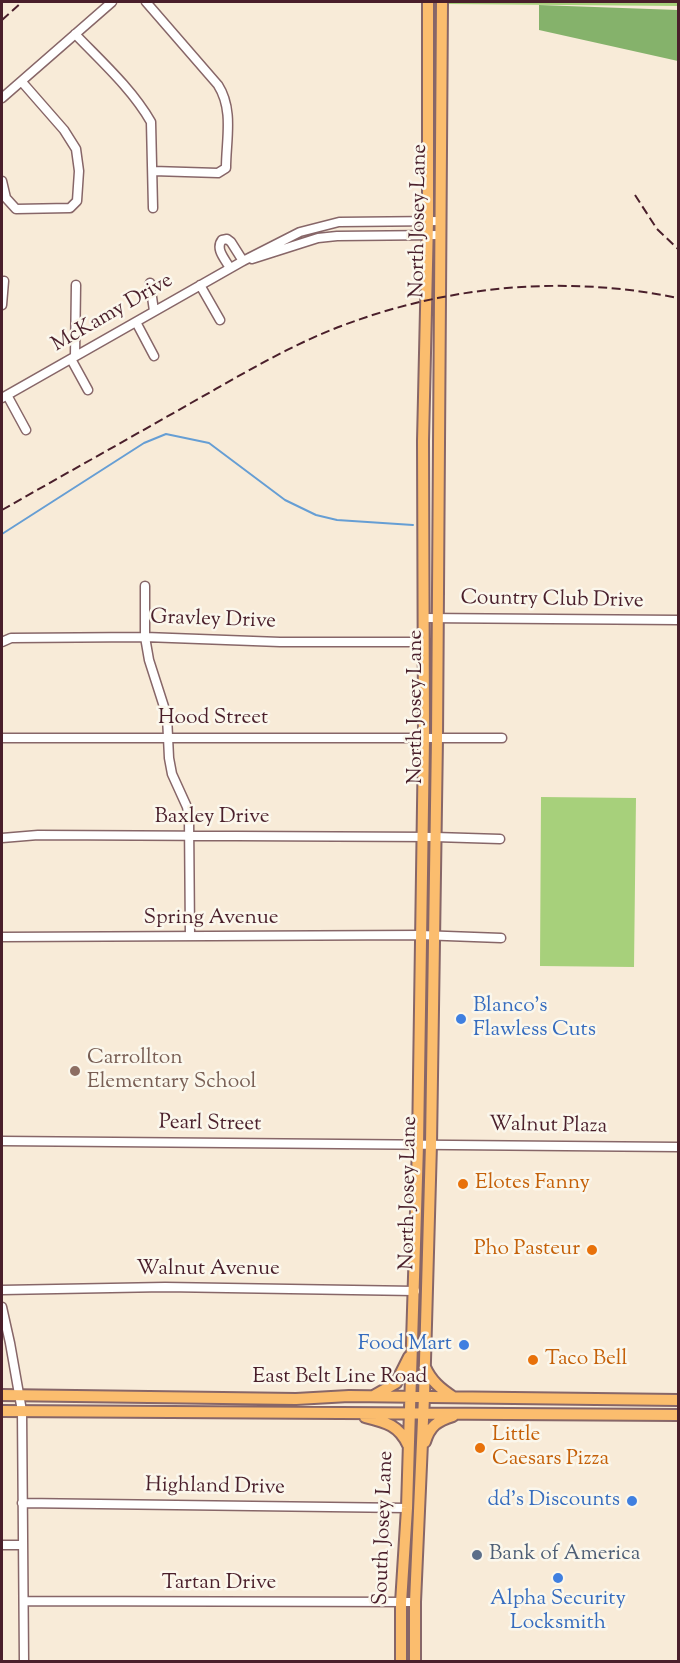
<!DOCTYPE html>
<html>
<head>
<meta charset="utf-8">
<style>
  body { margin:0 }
  #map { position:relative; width:680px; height:1663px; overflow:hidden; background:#f8ebd8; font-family:"Sorts Mill Goudy",serif }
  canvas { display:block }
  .frame { position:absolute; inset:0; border:3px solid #4a1f2b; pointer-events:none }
</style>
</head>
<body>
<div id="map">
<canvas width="680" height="1663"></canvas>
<div class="frame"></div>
</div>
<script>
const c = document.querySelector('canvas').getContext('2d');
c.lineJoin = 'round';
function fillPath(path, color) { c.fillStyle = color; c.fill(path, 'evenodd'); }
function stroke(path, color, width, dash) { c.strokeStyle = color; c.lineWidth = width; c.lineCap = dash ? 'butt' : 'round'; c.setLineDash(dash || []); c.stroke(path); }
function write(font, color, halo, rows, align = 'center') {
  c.font = font + ' "Sorts Mill Goudy",serif'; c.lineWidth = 5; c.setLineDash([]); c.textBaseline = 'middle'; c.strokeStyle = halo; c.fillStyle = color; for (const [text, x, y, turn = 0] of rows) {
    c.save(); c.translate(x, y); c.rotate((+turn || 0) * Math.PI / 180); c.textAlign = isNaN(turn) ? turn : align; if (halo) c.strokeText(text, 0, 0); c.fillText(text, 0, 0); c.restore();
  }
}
fillPath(new Path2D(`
  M448 2H678V6L448 4Z
  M541 797 636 798 634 967 540 966Z`), '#a7d07b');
fillPath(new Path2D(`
  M539 5 678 10V61L539 30Z`), '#85b26b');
stroke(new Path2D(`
  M2 534 144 443 166 434 209 443 285 500 316 515 337 520 413 525`), '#669ed4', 2);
const minor = new Path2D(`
  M146 2 218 85C234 110 226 140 226 168L218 173 153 171
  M75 34C102 62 132 89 151 122L153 208
  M2 98 112 2
  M2 181 6 198 16 209 70 208 77 201 79 171 76 149 64 130 22 82
  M252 259 318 238 337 236 440 235
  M230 268C225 259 215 249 222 240L227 239 231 242 243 261
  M150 283 154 311
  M200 285 220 320
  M2 305 4 281
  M136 322 154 356
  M75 356 76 285
  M71 359 88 390
  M7 395 26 430
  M2 398 243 261 300 232 339 222 440 221
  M145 586V637L149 660 167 716 169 758 172 774 187 807 189 818 190 936
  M424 618 678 620
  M2 642 11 638 145 637 280 642H424
  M2 738H502
  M2 838 38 835 435 837 500 839
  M2 937 420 935 501 938
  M2 1141 678 1147
  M2 1290 165 1287 415 1291
  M2 1307 10 1343 22 1411 24 1662
  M22 1503 407 1508
  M2 1545H22
  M24 1601 415 1602`);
const major = new Path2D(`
  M425 1367C431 1381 441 1389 453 1397
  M2 1395 296 1399 349 1396 678 1400
  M375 1395 396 1383 409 1357
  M2 1411 678 1415
  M365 1417C385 1422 399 1425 408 1445
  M425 1442C430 1426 437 1421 453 1416
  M401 1662V1603L407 1508 418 1145 424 738 423 441 428 221V2
  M415 1662V1602L424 1397 431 1144 437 738 442 2`);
stroke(minor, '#876668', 11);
stroke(major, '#876668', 14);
stroke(minor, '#fff', 8);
stroke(major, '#fbbd6e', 10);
stroke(new Path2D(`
  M2 20 22 2
  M635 195 657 229 678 249
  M2 510C65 474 128 439 191 403 241 375 290 345 344 325 450 285 568 275 678 298`), '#4a1f2b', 2, [9, 4.5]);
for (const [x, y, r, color] of [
  [461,1019,6,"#3f7fe0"],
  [75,1071,6,"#8d6e63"],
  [463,1184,6,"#e8710a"],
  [592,1250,6,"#e8710a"],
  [464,1345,6,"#3f7fe0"],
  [533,1360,6,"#e8710a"],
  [480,1448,6,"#e8710a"],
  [632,1501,6,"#3f7fe0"],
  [477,1555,6,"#5c6f8a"],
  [558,1578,6,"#3f7fe0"]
]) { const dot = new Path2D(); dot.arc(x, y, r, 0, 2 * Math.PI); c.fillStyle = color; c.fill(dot); stroke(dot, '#fbf7ec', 2); }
write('21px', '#4a1f2b', '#fbf7ec', [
  ["North Josey Lane",420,221,-89],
  ["McKamy Drive",113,314,-30],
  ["Country Club Drive",552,601,1],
  ["Gravley Drive",213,621,2],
  ["North Josey Lane",417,707,-90],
  ["Hood Street",213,719],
  ["Baxley Drive",212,818],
  ["Spring Avenue",211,919],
  ["Pearl Street",210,1125,1],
  ["Walnut Plaza",548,1127,1],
  ["North Josey Lane",410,1193,-89],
  ["Walnut Avenue",208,1270],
  ["East Belt Line Road",340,1378],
  ["Highland Drive",215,1488,1],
  ["South Josey Lane",385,1528,-88],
  ["Tartan Drive",219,1584]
]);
write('21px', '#366cbe', '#fbf7ec', [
  ["Blanco's",473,1007,"left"],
  ["Flawless Cuts",473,1031,"left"],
  ["Food Mart",452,1345],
  ["dd's Discounts",620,1501],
  ["Alpha Security",558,1600,"center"],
  ["Locksmith",558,1624,"center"]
], 'right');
write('21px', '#785e54', '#fbf7ec', [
  ["Carrollton",87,1059],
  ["Elementary School",87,1083]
], 'left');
write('21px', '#c56008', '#fbf7ec', [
  ["Elotes Fanny",475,1184],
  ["Pho Pasteur",580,1250,"right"],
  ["Taco Bell",545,1360],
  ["Little",492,1436],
  ["Caesars Pizza",492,1460]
], 'left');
write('21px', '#4e5e75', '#fbf7ec', [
  ["Bank of America",489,1555]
], 'left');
</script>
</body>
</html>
